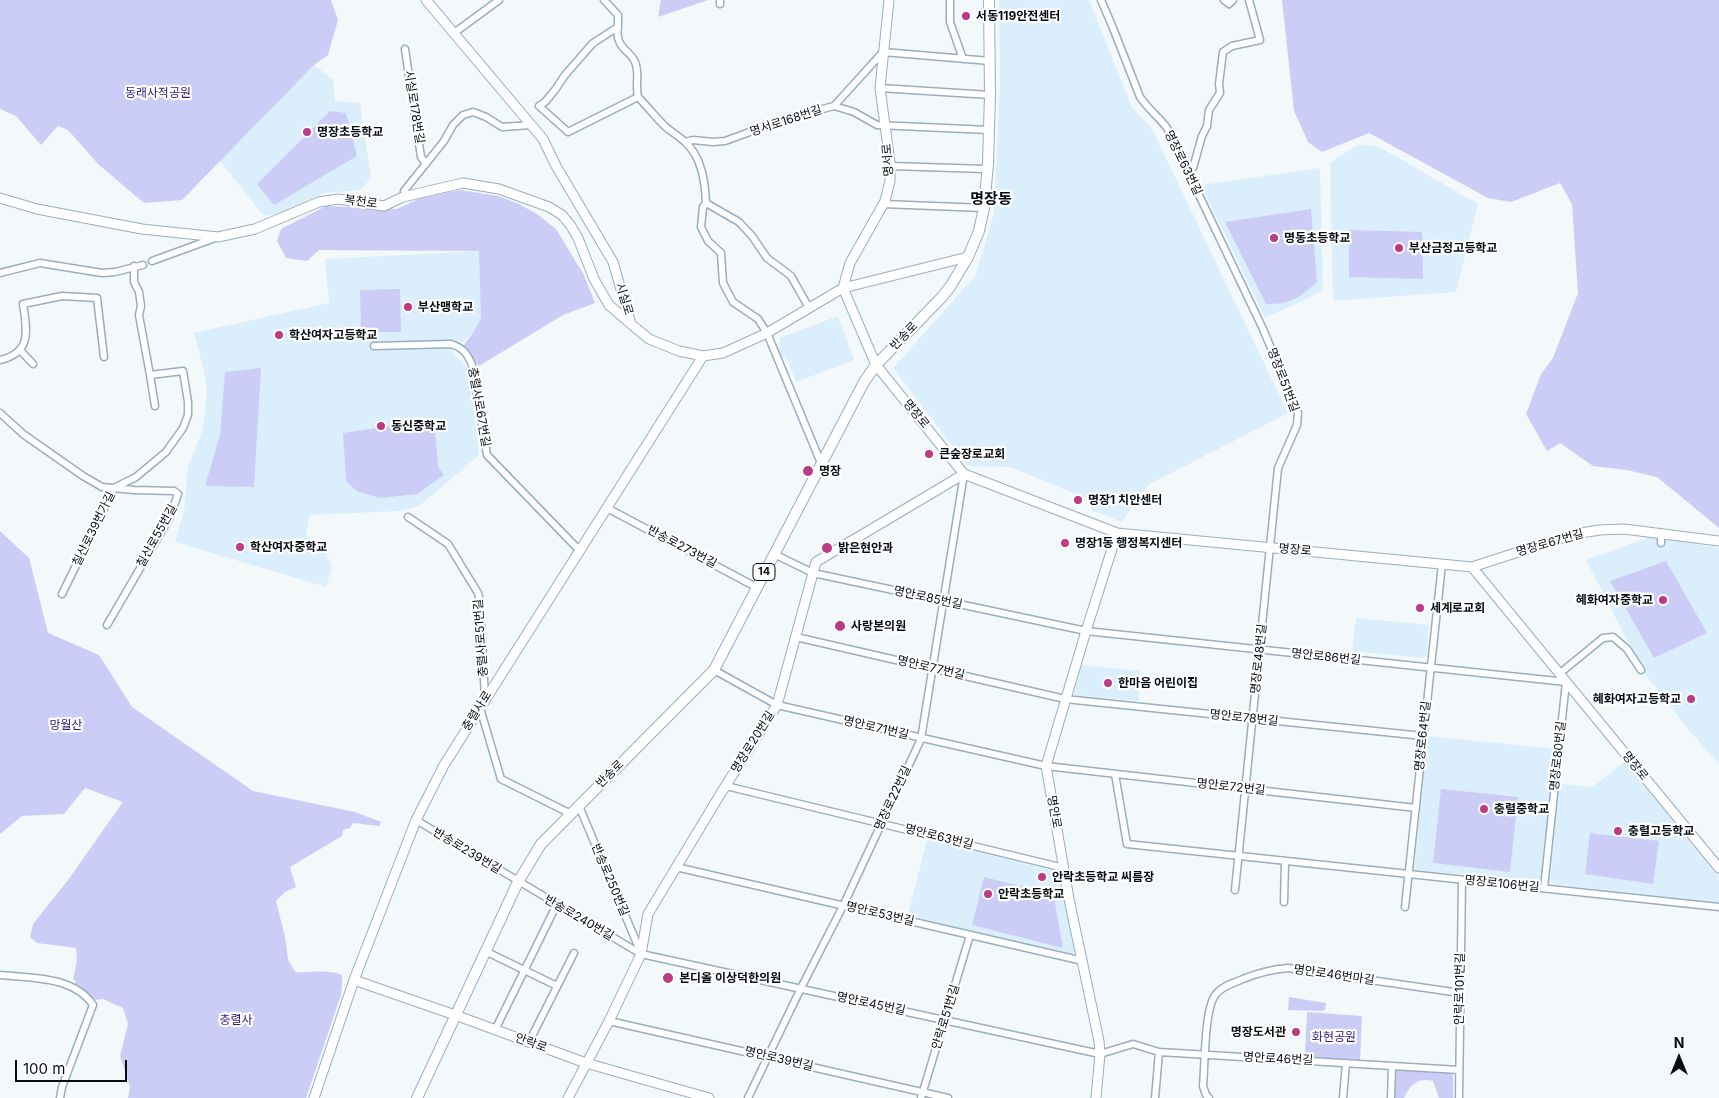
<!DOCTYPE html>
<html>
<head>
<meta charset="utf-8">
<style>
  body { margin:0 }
  #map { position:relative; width:1719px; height:1098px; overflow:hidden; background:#f3f8fb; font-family:Inter,sans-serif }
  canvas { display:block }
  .north { position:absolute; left:1654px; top:1033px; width:50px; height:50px; -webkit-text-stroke:4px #fff; paint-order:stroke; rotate:0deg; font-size:14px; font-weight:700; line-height:20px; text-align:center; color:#060e13 }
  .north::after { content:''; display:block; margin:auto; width:18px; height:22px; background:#060e13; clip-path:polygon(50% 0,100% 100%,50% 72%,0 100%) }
  .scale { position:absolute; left:15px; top:1060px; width:112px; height:22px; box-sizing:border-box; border:2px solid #060e13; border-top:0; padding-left:6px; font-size:15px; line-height:18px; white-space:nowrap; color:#060e13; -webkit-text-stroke:4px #fff; paint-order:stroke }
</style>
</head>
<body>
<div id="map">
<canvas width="1719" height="1098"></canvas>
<div class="north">N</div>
<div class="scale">100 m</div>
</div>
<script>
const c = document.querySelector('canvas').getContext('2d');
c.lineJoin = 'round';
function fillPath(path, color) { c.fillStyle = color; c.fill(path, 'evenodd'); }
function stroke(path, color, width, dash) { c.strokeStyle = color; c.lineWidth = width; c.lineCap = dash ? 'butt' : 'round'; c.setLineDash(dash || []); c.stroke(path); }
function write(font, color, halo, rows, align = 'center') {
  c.font = font + ' Inter,"Noto Sans KR",sans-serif'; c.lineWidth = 4.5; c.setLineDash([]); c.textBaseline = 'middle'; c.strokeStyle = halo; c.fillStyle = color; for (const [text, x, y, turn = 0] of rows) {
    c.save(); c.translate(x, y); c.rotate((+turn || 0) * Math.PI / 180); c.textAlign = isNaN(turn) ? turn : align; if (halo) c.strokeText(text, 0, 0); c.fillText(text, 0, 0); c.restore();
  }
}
fillPath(new Path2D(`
  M999 0H1089L1132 107 1152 129 1288 413 1148 485 1122 522 1091 510 1093 501 1010 467 968 466 893 368 976 275 994 213 1000 82Z
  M314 65 333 80 335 101 360 103 371 178 360 190 324 193 280 214 263 215 220 161Z
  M1358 144 1378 146 1478 204 1456 292 1333 301 1330 163Z
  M1320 168 1323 291 1265 318 1201 185Z
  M480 251 481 318 473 333 452 351 468 369 479 451 478 456 419 506 399 511 309 515 306 535 326 552 332 567 326 587 175 542 184 512 188 467 203 429 207 392 204 371 194 333 329 303 325 259Z
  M838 316 854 360 796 382 786 356 781 357 779 349 780 338Z
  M1650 537 1719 548V764L1685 726 1643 671 1586 560Z
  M1356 618 1429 625 1426 655 1422 658 1352 651Z
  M1081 665 1140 671 1139 701 1074 695Z
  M1428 736 1555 749 1541 882 1414 870Z
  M1624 762 1719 876V903L1553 884 1550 880 1560 784 1592 787Z
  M927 840 1059 872 1075 952 1072 956 908 915Z`), '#dbeefb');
fillPath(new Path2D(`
  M0 0H331L338 20 328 55 314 65 182 200 144 203 98 164 68 130 58 126 41 145 16 116 0 109Z
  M661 0H708L658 17Z
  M1282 0H1719V528L1657 477 1627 470 1593 466 1560 443 1547 451 1526 414 1541 374 1553 358 1578 293 1572 204 1560 183 1511 202 1488 198 1369 133 1322 152 1308 142 1294 111Z
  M330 111 346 113 357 156 274 205 257 184Z
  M460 190 498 196 519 204 537 214 556 229 584 275 595 303 563 315 479 366 463 346 473 333 481 318 479 251 319 250 307 261 286 258 277 241 281 229 326 206 397 209 420 198Z
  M1311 209 1317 282C1298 299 1291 304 1266 304L1225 222Z
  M1349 230 1422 232 1423 279 1349 277Z
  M400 289 401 332H361L360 290Z
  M261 368 254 487 205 486 220 435 225 372Z
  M434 419 438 466 444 475 417 494 380 498 357 491 346 481 343 433Z
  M0 531 29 558 48 633 99 655 132 707 253 791 355 812 381 822 379 826 353 823 350 828 343 830 342 836 290 867 296 887 285 892 276 901 285 937 288 959 295 972C310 973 328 969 342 975V984L341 995 306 1098H128L130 1087 120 1056 128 1024 123 1008 103 999 95 1000 75 984 76 981 73 979 77 961 76 948 37 943 30 937 33 924 68 880 123 802 85 788 64 814 22 816 0 834Z
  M1666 561 1707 633 1654 658 1610 581Z
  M1441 789 1518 797 1510 872 1433 863Z
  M1590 833 1659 841 1653 884 1585 874Z
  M984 877 1048 893 1054 897 1063 948 972 925Z
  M1289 997 1326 1003 1325 1010 1319 1011 1288 1010Z
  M1307 1012 1362 1016 1360 1061 1305 1057Z
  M1393 1067 1444 1071 1453 1074V1098H1439L1433 1081C1418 1077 1410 1085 1404 1098H1392Z`), '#cbcdf6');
const street = new Path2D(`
  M604 0 618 15C619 24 615 35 620 43 623 50 632 54 635 62 640 73 635 86 638 97 648 107 657 119 667 128 673 133 680 137 685 142 702 157 705 182 706 203L703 207 701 227 708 241 721 253 723 283 733 302 758 319 767 333 821 463
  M720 0V4
  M950 0V22L963 59
  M1101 0 1113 28 1140 97C1148 109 1159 117 1167 128L1263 329 1298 413 1297 425 1278 468 1235 890
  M1224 0 1229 4 1233 0
  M618 27 593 43 565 75 555 90 545 102 539 106 568 132 638 97
  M454 33 499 0
  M405 49 421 157 426 164
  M880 88 990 95
  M834 106 883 52 990 61
  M685 142 693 140 713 142 725 141 747 133 770 123 834 106 854 112 877 125 989 130
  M890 166 987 169
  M1188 172 1193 168 1202 136 1207 126 1209 110 1220 93 1219 84 1223 52 1232 46 1260 40 1249 0
  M406 196 404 191 444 141 453 125 463 115 473 112 486 117 502 127 531 125
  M706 203 739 222 752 236 767 258 791 276 809 308
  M883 204 984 208
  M152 261 215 238
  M0 273 40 263 102 273 115 272 143 265
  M374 346 451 344C463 348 467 353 472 365L487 455 580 551
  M20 350 33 364
  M0 360C32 353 27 330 23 304L62 296 97 298 104 357
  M150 375 155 406
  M0 413 23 434 83 476 102 487 134 490 174 491 178 494 170 517 107 625
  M607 508 756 587
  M408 517 448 544 478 593 480 601 485 699
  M1661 533V543
  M774 554 813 573 1086 631 1566 682 1544 888
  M62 594 114 488 136 477 166 452 183 428 188 415V402L183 371 150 375 139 315 141 306 139 292 134 282V266
  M796 637 1065 699 1423 736
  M714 670 777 705 1046 766 1416 808
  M1559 674 1603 638 1613 637 1627 649 1641 670
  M480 708 501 779 571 814
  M1115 774 1127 844 1719 907
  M726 786 1064 868
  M579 806 641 953
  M416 820 641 954 1100 1054 1133 1044 1159 1052 1459 1070
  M676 867 1083 961
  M1284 902 1285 861
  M1405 907 1442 564
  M485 951 557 986
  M0 975C31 978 74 976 93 1005L62 1087 60 1098
  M609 1021 948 1098
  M495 1030 557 904
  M529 1042 574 953
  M748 1098 801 988 843 906 921 739 964 474
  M921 1098 970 935
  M1155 1098 1159 1052
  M1209 1098 1206 1095 1203 1086C1205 1066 1204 1008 1216 994 1222 986 1234 983 1243 979 1258 973 1272 969 1288 968L1460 993
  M1343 1098 1346 1063
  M1391 1098 1392 1066
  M1459 1098 1462 880`);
const secondary = new Path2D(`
  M426 0 543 139 556 166 613 262 631 324 649 339 679 351 703 356 723 353 767 333 843 288 968 257
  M889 0 880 88 890 162V181L885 201 850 263 843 288 876 365 964 474 1117 533 1472 567 1574 534 1600 530 1624 529 1719 541
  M0 198 37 209 142 229 218 237 255 229 319 202 338 199 384 206 403 197 463 183 499 189 549 207 562 215 571 226 578 238 594 279 609 305 631 324
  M1472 567 1719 868
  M354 980 455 1015 586 1063 709 1098
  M314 1098 354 980 416 820 444 765 703 356
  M568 1098 609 1021 641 954 648 914 721 793 777 705 816 562 964 474
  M1096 1098 1100 1054 1099 1041 1069 899 1046 766 1086 631 1117 533`);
const primary = new Path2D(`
  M417 1098 518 882 541 844 714 670 864 382 876 365 941 298 950 287 968 257 979 231 984 208 988 164 990 95 989 0`);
stroke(street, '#98afbf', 9);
stroke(secondary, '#98afbf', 11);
stroke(primary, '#98afbf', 12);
stroke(street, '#fff', 6);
stroke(secondary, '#fff', 9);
stroke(primary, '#fff', 10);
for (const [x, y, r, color] of [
  [966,16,5,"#bc3b85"],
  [307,132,5,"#bc3b85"],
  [1274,238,5,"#bc3b85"],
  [1399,248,5,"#bc3b85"],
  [408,307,5,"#bc3b85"],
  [279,335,5,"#bc3b85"],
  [381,426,5,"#bc3b85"],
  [929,454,5,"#bc3b85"],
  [808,471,6,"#bc3b85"],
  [1078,500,5,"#bc3b85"],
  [1065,543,5,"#bc3b85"],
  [240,547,5,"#bc3b85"],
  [827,548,6,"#bc3b85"],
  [1663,600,5,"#bc3b85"],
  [1420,608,5,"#bc3b85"],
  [840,626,6,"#bc3b85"],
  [1108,683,5,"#bc3b85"],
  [1691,699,5,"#bc3b85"],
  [1484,809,5,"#bc3b85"],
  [1618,831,5,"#bc3b85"],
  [1042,877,5,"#bc3b85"],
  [988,894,5,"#bc3b85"],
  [668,978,6,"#bc3b85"],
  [1296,1032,5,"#bc3b85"]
]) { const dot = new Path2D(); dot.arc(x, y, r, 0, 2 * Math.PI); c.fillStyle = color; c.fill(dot); stroke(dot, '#fff', 2); }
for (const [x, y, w] of [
  [764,572,22]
]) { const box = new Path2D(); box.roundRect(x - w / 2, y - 8.5, w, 17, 4); c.fillStyle = '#fff'; c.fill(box); stroke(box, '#060e13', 1); }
write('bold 11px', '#060e13', null, [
  ["14",764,572]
]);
write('bold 12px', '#060e13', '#fff', [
  ["서동119안전센터",976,16],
  ["명장초등학교",317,132],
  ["명동초등학교",1284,238],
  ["부산금정고등학교",1409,248],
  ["부산맹학교",418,307],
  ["학산여자고등학교",289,335],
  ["동신중학교",391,426],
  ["큰숲장로교회",939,454],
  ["명장",819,471],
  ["명장1 치안센터",1088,500],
  ["명장1동 행정복지센터",1075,543],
  ["학산여자중학교",250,547],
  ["밝은현안과",838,548],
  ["혜화여자중학교",1653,600,"right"],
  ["세계로교회",1430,608],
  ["사랑본의원",851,626],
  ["한마음 어린이집",1118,683],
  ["혜화여자고등학교",1681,699,"right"],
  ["충렬중학교",1494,809],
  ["충렬고등학교",1628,831],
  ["안락초등학교 씨름장",1052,877],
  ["안락초등학교",998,894],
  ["본디올 이상덕한의원",679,978],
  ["명장도서관",1286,1032,"right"]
], 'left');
write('12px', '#322081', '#fff', [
  ["동래사적공원",158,93],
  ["망월산",66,725],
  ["충렬사",236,1020],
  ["화현공원",1334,1037]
]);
write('12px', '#060e13', '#fff', [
  ["시실로178번길",414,107,81],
  ["명서로168번길",786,121,-18],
  ["명서로",888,160,-94],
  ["명장로63번길",1183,163,64],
  ["복천로",361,202,8],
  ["시실로",624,299,73],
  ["반송로",904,336,-46],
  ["명장로51번길",1283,380,69],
  ["충렬사로67번길",479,407,80],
  ["명장로",916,414,51],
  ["칠산로39번가길",94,529,-64],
  ["칠산로55번길",157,536,-61],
  ["명장로67번길",1550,543,-16],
  ["반송로273번길",682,547,28],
  ["명장로",1295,550,5],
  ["명안로85번길",928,598,12],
  ["충렬사로51번길",481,638,-94],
  ["명안로86번길",1326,657,6],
  ["명장로48번길",1259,659,-84],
  ["명안로77번길",931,668,13],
  ["충렬사로",477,711,-58],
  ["명안로78번길",1244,718,6],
  ["명안로71번길",876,728,13],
  ["명장로64번길",1423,736,-84],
  ["명장로20번길",753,742,-58],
  ["명장로80번길",1558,756,-84],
  ["명장로",1635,766,51],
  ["반송로",610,774,-45],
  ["명안로72번길",1231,787,6],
  ["명장로22번길",893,798,-65],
  ["명안로",1054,812,80],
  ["명안로63번길",939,837,14],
  ["반송로239번길",467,851,31],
  ["반송로250번길",610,880,67],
  ["명장로106번길",1502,884,6],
  ["명안로53번길",880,914,13],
  ["반송로240번길",579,918,30],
  ["명안로46번마길",1334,975,8],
  ["안락로101번길",1460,989,-89],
  ["명안로45번길",871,1004,12],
  ["안락로51번길",946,1017,-73],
  ["안락로",531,1043,20],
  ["명안로39번길",779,1059,13],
  ["명안로46번길",1278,1059,3]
]);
write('bold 15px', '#060e13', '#fff', [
  ["명장동",991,199]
]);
</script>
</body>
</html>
